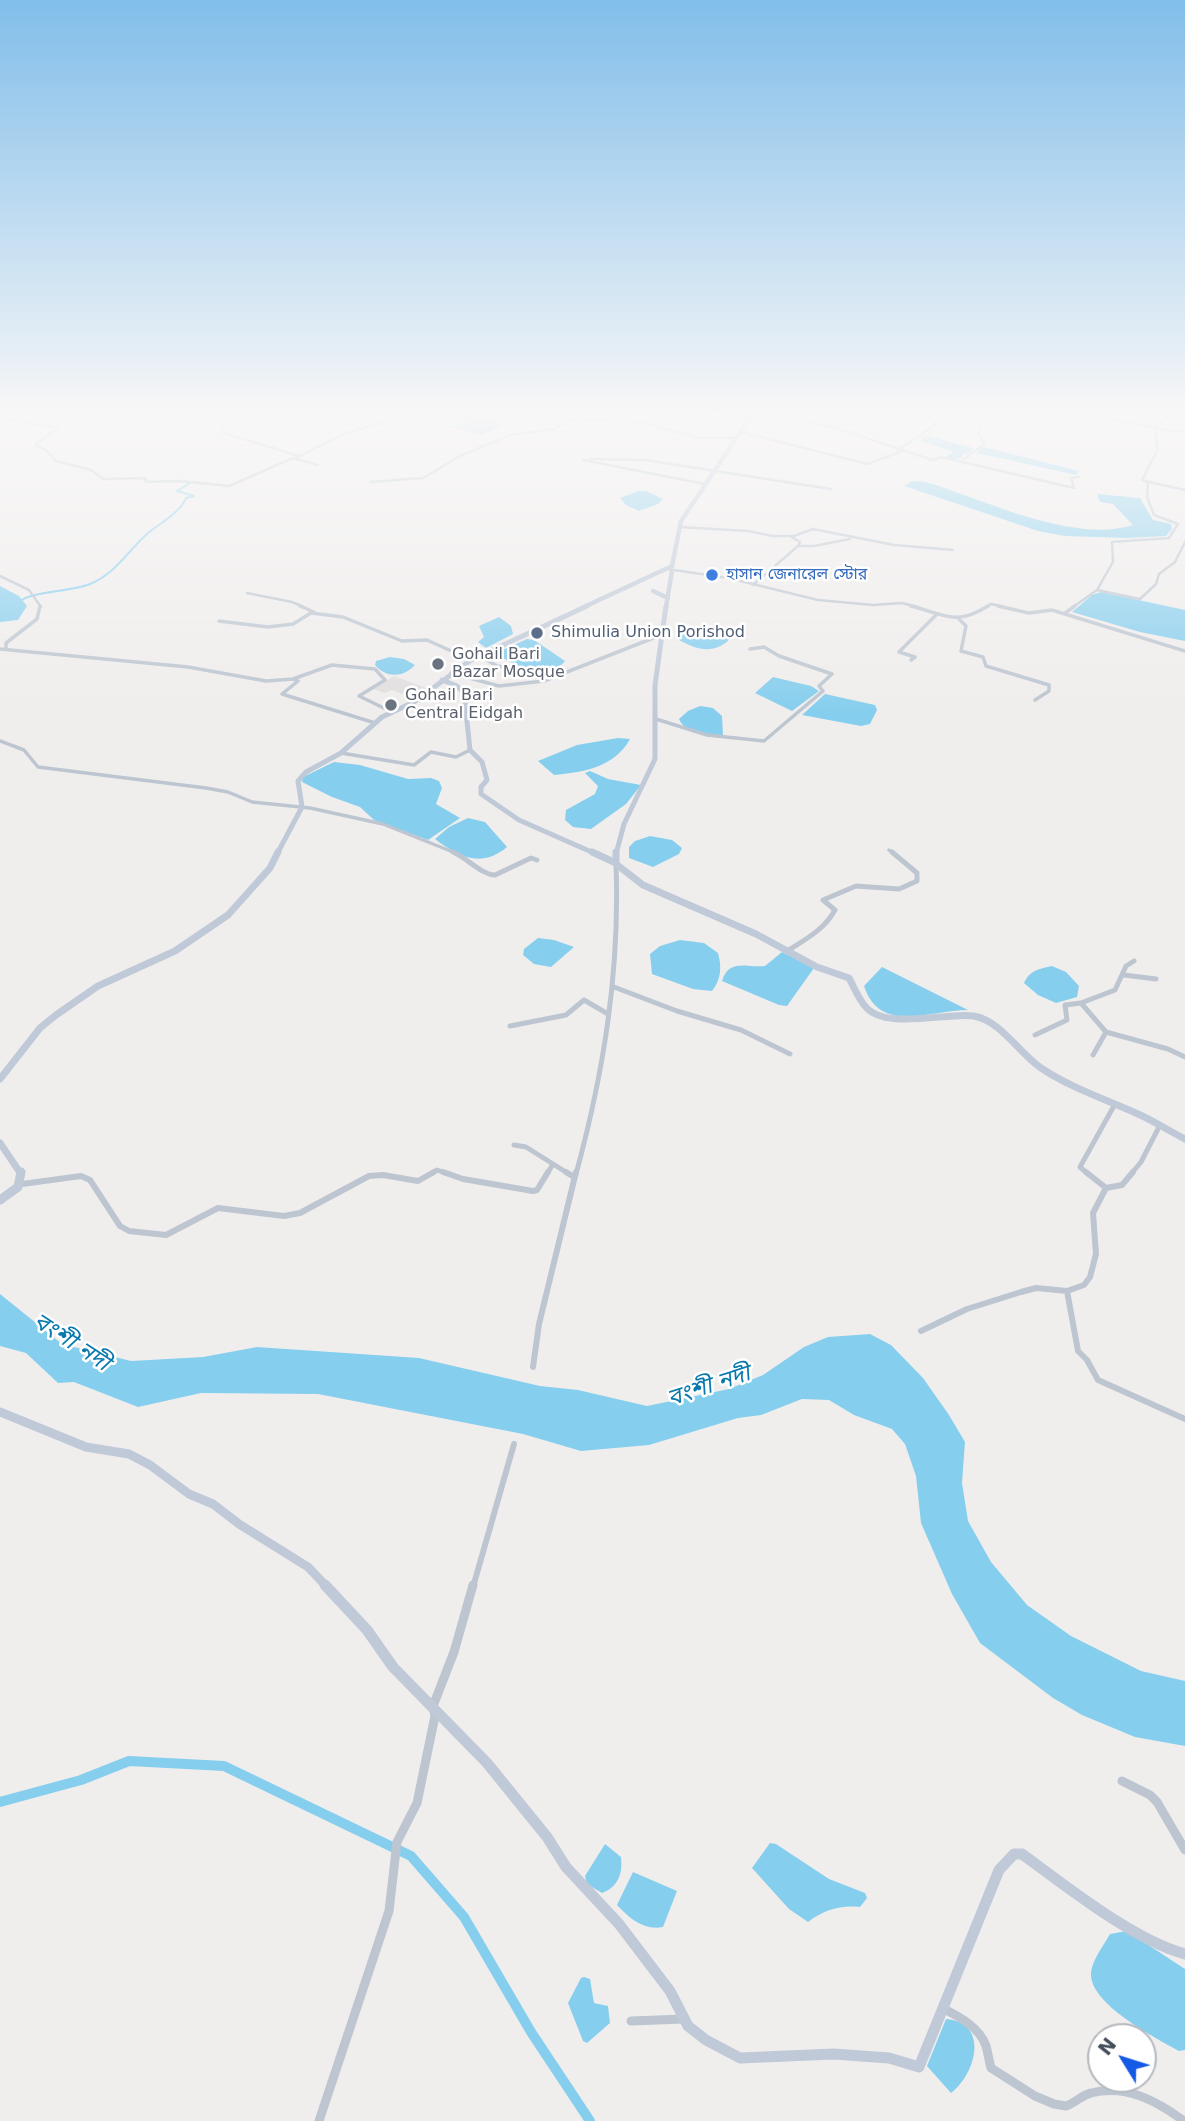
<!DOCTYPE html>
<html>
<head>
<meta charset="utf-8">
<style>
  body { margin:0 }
  #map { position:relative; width:1185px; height:2121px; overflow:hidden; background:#f0eeed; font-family:"DejaVu Sans",sans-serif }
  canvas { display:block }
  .north { position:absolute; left:1087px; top:2023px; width:70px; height:70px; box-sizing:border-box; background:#fff; border:2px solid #b5b9be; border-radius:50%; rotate:308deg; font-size:19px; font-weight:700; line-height:28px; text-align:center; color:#454f5c }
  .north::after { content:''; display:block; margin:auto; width:24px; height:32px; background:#145ae4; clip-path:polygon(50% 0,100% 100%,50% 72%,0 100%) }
</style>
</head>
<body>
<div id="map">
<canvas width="1185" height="2121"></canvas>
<div class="north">N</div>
</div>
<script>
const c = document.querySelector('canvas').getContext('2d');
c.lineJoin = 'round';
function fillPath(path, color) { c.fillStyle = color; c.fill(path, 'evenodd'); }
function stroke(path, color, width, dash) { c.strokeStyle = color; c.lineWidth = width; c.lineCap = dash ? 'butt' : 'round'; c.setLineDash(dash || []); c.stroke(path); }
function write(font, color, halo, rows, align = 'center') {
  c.font = font + ' "DejaVu Sans","Noto Sans Bengali",sans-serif'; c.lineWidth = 5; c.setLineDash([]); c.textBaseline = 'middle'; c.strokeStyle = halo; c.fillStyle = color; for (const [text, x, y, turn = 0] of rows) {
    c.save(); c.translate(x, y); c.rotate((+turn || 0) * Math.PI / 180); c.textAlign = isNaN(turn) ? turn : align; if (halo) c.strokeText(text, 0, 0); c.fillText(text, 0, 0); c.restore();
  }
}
fillPath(new Path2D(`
  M394 676 429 689 412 698 392 690 385 693 373 689Z`), '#e1dfdf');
fillPath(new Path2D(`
  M473 419 494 422 501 426 482 435 450 427Z
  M925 435 973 448 970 453 963 454 962 458 953 459 946 456 954 452 920 441Z
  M981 446 1079 471 1076 475 977 453Z
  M912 481C929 480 948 490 964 495 1012 512 1083 541 1133 525L1113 504 1100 502 1097 494 1140 498 1153 520 1171 524 1172 529 1166 536 1128 538 1065 536 1038 531 904 486Z
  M638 491H646L663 499 658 504 639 511 626 505 620 498Z
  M0 586 19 596 27 606 18 620 0 622Z
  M1101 592 1185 610V641L1140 632 1072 612 1092 595Z
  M499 617 511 626 513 634 486 648 478 642 484 637 479 626Z
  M687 626 709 628 729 635 728 641C712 654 697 650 679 640L677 633Z
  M527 639 534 640 565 661C550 681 512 666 496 653Z
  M390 657 404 659 415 665C403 678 386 678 375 665L376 661Z
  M773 677 811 686 819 691 792 711 755 693Z
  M825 694 875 705 877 710 870 724 861 726 802 715Z
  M700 706 713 708 722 716 723 736C708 735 685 734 679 719L688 711Z
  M618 738 630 739C614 768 583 772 554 775L538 761 577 745Z
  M334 762 360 765 408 779 431 778 439 781 442 788 436 804 460 818 428 840 374 820 360 807 332 797 302 782 303 777Z
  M590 771 608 779 641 785 626 804 591 829 573 827 565 820 566 810 595 794 598 786 585 773Z
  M468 818 485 822 507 847C482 868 460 858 435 839L449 827Z
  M650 836 672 840 682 848 679 854 653 867 629 858V847L635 841Z
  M538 938 554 940 574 947 551 967 534 964 523 955 524 949Z
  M680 940 704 943 718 953C722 967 721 980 712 991L693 989 652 974 650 954 660 946Z
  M782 952 814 968 787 1006 779 1005 722 981C729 958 747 968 765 966Z
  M1052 966 1066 972 1079 986 1077 997 1056 1003 1038 995 1024 983C1030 970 1039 969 1052 966Z
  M882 967 968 1010C930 1010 880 1035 864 986Z
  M0 1294 62 1344 131 1361 203 1357 257 1347 419 1358 540 1386 578 1390 647 1406 729 1389 763 1375 804 1347 828 1337 870 1334 891 1345 923 1378 949 1415 965 1442 962 1483 968 1521 991 1562 1027 1605 1071 1636 1141 1671 1185 1681V1746L1135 1737 1082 1715 1053 1698 980 1643 952 1594 921 1523 916 1476 905 1444 892 1429 854 1415 829 1400 802 1399 761 1415 738 1418 649 1445 581 1451 523 1434 318 1394 201 1393 138 1407 74 1382 58 1383 26 1353 0 1346Z
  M770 1843 776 1844 829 1879 865 1893 867 1898 860 1907C840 1905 824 1910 808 1922L789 1909 752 1868Z
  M605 1844 621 1857C623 1874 618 1887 602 1893L587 1884 585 1876Z
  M633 1872 677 1891 663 1927C644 1931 629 1918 617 1905Z
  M1127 1931 1185 1969V2050L1179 2051C1156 2038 1089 2004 1091 1973 1092 1960 1104 1945 1110 1934Z
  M584 1977 590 1979 594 2003 608 2006 610 2023 587 2043 583 2041 568 2003 581 1978Z
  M946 2019C990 2023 976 2074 951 2093L927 2066Z`), '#86ceee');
stroke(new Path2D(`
  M22 600C32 592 74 591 90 584 114 575 128 551 147 534 160 523 179 514 186 498L194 496 177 491 190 483`), '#86ceee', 2);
stroke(new Path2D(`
  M0 1802 81 1780 129 1761 224 1766 411 1856 464 1917 531 2032 590 2121`), '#86ceee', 10);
stroke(new Path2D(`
  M235 416 227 421 221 432 299 456
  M447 416 494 420 522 417 640 422 700 438H735
  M720 416 749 418
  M781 416 839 429 933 460 941 457 1074 488 1071 478 1079 477
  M1003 416 1014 419 1023 416
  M1096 416 1164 430 1185 431
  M0 420 10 419 57 428
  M826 424 842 416
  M57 428 35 445 46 450 56 461 91 470 103 479 145 478 146 482 179 481 229 486 293 458 317 465
  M740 432 867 464 903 451
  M898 450 935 425 934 419 925 416
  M296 458 341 435 403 416
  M591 459 645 460 831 489
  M583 460 705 484
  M960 462 984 444 978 432 981 426
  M1142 480 1148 483 1147 497 1154 515 1178 524 1169 538 1112 542 1113 562 1097 590 1140 599 1156 584 1159 574 1175 562 1185 542
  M1142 480 1158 449 1154 428 1168 416
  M1145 481 1185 490
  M371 482 423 478 460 456 510 435 553 429 570 420
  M679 527 748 531 773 536H794L813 529 894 545 953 550
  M798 546H814L850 539
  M667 569 728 578 818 600 873 605 902 603 918 607
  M0 576 29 590 41 607
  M753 585 798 546 800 542 790 536
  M247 593 292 602 304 607
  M986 607 991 604 1005 607
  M1073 607 1097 590`), '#bdc6d0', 2.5);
stroke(new Path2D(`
  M300 606 314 612
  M911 606C946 615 956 626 988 606
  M998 606 1029 613 1052 610 1185 651
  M1065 613 1075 606
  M959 619 966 626 961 651 983 657 986 666 1049 685V691L1035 700
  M219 621 268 627 293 624 311 613 343 617 402 641 427 640 471 660
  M0 649 188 667 266 681 293 679 332 665 375 669 385 680 359 696 392 712
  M6 649V643L37 619 40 606
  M480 656 497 666 541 671
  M911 660 915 657 899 652 937 614
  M451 673 499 686 544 681 661 635
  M293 679 298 681 282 694 375 723
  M656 719 707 735 764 741 823 691 819 686 832 674 779 656 764 647 750 649
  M0 741 24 750 38 767 206 788 228 792 252 802 310 808 383 824 458 854
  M341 753 414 765 431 752 456 757 470 750
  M889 850 894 854`), '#bdc6d0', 3.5);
stroke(new Path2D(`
  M453 852C467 858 482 875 495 875L531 858 537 860
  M787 951C806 939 824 930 835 910L823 900 856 886 899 889 917 881V873L892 852
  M1124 975 1156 979
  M614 987 677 1011 741 1030 790 1054
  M1081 1003 1115 990 1126 966 1134 961
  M510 1026 566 1015 584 1000 608 1014
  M1035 1035 1067 1020 1065 1005 1081 1003 1106 1032 1168 1049 1185 1057
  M1093 1055 1106 1032
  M514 1145 526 1147 569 1174
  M431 1174 437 1170 448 1174
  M547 1174 553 1164
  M576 1174C604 1071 620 971 616 864
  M1088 1174 1080 1167 1115 1104
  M1131 1174 1141 1162 1160 1125`), '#bdc6d0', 5);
stroke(new Path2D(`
  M443 1172 463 1179 533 1191 537 1190 548 1172
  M566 1172 574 1177
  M22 1184 81 1176 90 1180 120 1226 129 1231 166 1235 218 1208 284 1216 300 1213 369 1176 383 1175 418 1181 434 1172
  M1106 1188 1122 1185 1133 1172
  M1067 1291 1078 1351 1087 1360 1098 1380 1185 1419
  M921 1331 967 1309 1021 1292 1036 1288 1067 1291 1084 1285 1090 1277 1096 1254 1093 1213 1106 1188 1086 1172
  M533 1367 539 1324 576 1172
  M473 1587 514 1444`), '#bdc6d0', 6);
stroke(new Path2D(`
  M1122 1781 1150 1795 1157 1802 1185 1850
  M944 2009C960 2017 980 2028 986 2046 988 2053 989 2061 991 2068L1035 2096 1054 2104 1066 2106C1075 2103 1082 2095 1091 2093 1126 2084 1157 2101 1184 2121
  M631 2021 684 2019
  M319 2121 389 1911 397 1842 417 1803 435 1716 433 1706 454 1652 473 1585`), '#bdc6d0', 9);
stroke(new Path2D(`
  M653 591 668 598
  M584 607 672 566 681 521 751 416
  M666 607 672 571`), '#bfc9d7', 4.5);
stroke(new Path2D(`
  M442 680 457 686 464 693 470 750 482 762 487 780 481 787V794L519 820 596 854
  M277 854 302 807 298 781 306 772 341 753 382 717 414 702 471 660 587 606
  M616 854 624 824 655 759V685L666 606`), '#bfc9d7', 5);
stroke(new Path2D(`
  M592 852 616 863
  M616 852V864L643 885 756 934 817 967 849 978C854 987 858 998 865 1006 884 1031 948 1012 974 1016 1001 1021 1019 1053 1041 1068 1071 1088 1105 1099 1138 1114 1154 1121 1169 1131 1185 1139
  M0 1079 40 1028 56 1015 98 986 175 951 228 915 270 868 278 852
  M0 1143 21 1174`), '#bfc9d7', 7);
stroke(new Path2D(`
  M0 1200 18 1187 21 1172
  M0 1412 86 1447 129 1454 150 1465 189 1494 213 1504 239 1524 308 1567 327 1587`), '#bfc9d7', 9);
stroke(new Path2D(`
  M325 1585 367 1630 393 1667 487 1763 547 1837 566 1867 619 1924 670 1991 688 2026 706 2040 740 2058 834 2054 889 2058 919 2067 999 1870 1014 1854H1022C1066 1886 1133 1940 1185 1954`), '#bfc9d7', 11);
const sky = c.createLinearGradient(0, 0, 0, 713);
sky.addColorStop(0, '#81beea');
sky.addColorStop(0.58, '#f8f7f7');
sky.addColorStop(1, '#f8f7f700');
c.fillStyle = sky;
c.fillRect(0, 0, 1185, 713);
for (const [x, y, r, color] of [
  [712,575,7,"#3f7fe0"],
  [537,633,7,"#5c6f8a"],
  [438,664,7,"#6b7280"],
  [391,705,7,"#6b7280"]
]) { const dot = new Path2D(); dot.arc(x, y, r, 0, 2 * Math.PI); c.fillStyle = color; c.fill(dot); stroke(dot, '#fff', 2.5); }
write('16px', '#366cbe', '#fff', [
  ["হাসান জেনারেল স্টোর",726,575]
], 'left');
write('16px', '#4e5e75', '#fff', [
  ["Shimulia Union Porishod",551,633]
], 'left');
write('16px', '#5b616d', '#fff', [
  ["Gohail Bari",452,655],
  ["Bazar Mosque",452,673],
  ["Gohail Bari",405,696],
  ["Central Eidgah",405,714]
], 'left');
write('italic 23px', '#0879ac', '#fff', [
  ["বংশী নদী",71,1343,33],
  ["বংশী নদী",709,1387,-18]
]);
</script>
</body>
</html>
